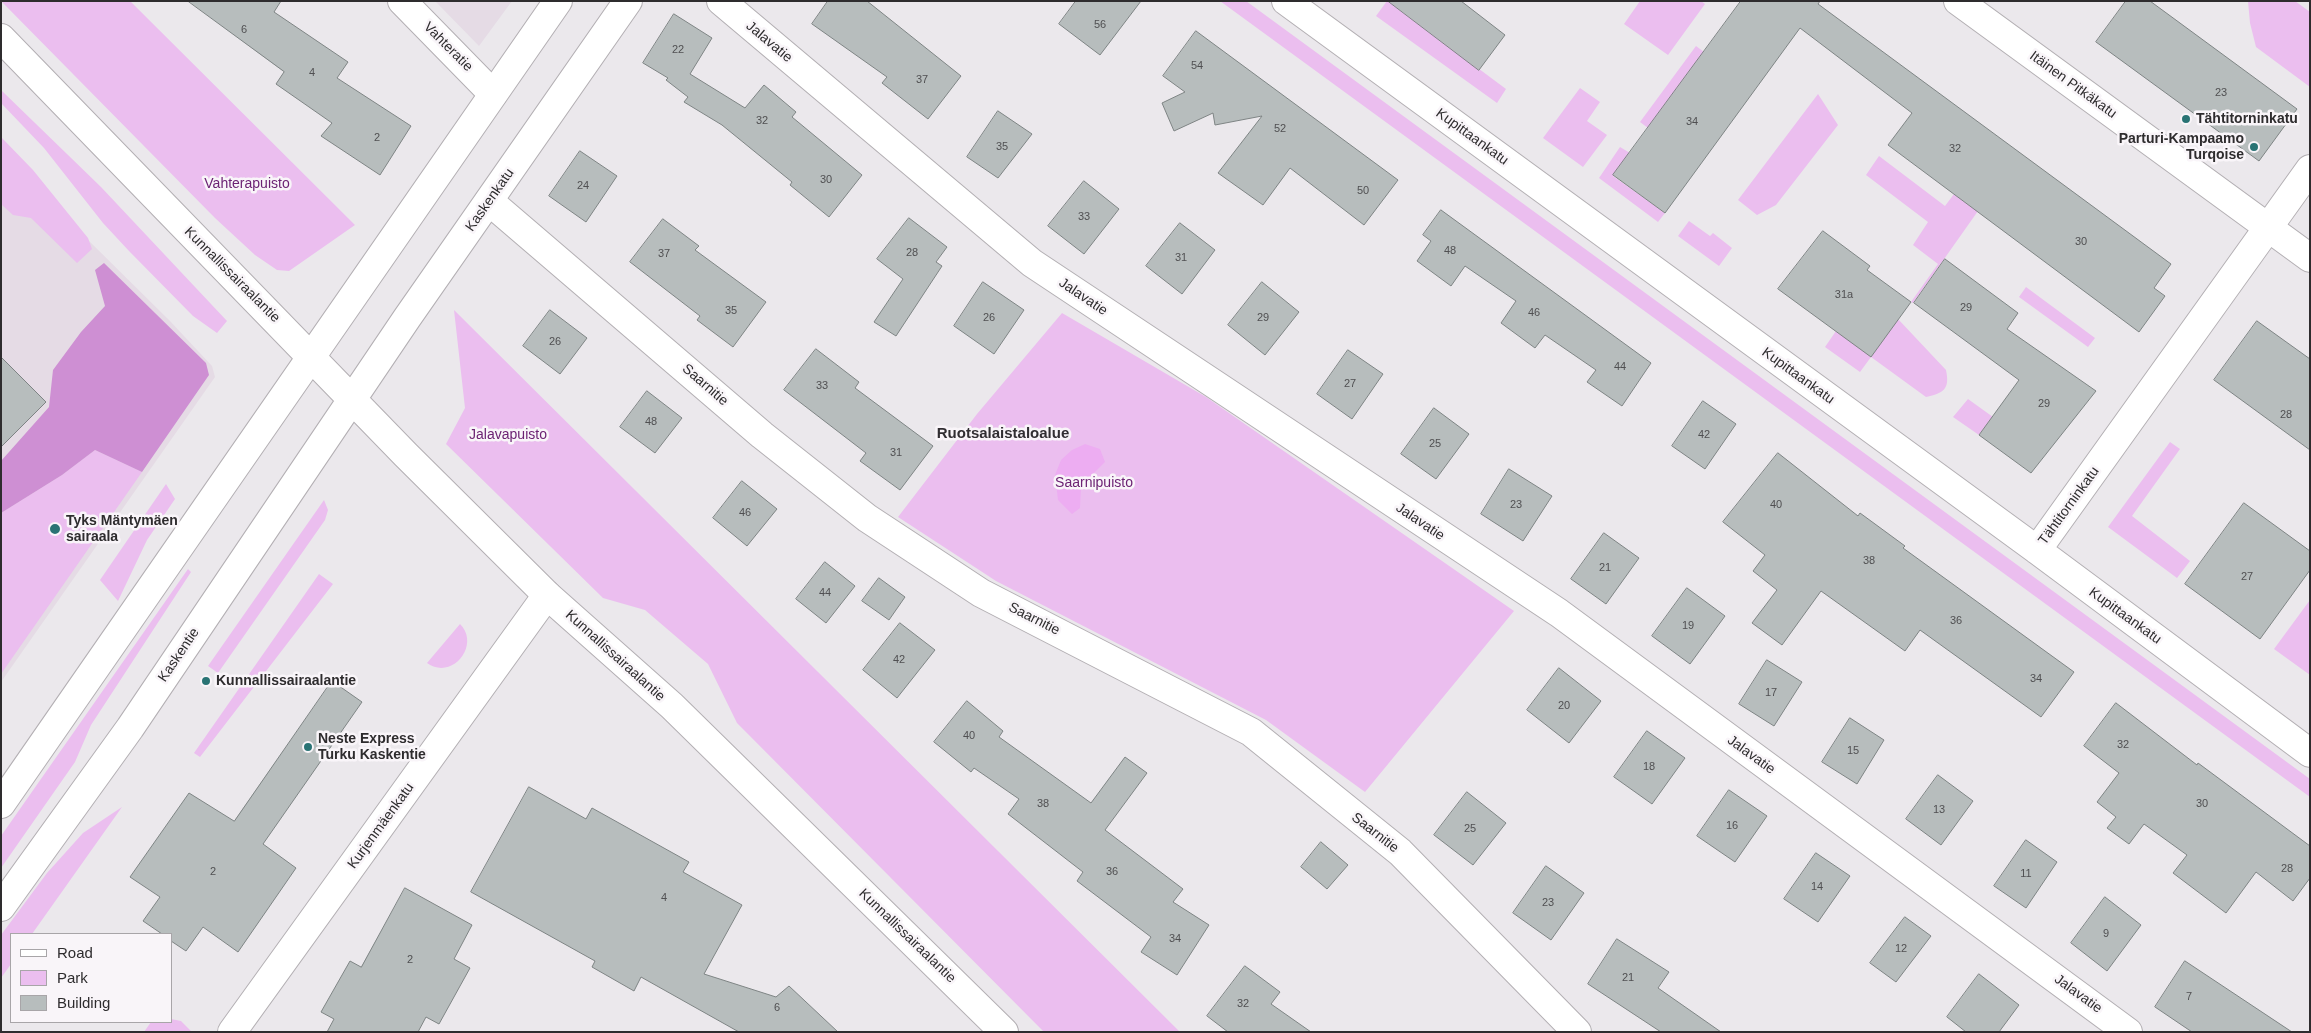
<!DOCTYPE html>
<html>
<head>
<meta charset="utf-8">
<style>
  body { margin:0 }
  #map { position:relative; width:2311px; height:1033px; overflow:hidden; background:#ebe8ec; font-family:Helvetica,sans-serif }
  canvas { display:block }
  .frame { position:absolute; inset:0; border:2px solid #2e2c2e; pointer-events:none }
  .legend { position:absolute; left:10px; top:933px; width:162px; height:90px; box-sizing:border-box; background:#f9f5f9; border:1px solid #a8a5a8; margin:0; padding:6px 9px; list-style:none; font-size:15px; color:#2e2c2e }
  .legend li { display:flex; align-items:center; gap:10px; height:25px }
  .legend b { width:25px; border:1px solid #a8a5a8 }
</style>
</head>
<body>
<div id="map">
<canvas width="2311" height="1033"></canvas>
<div class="frame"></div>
<ul class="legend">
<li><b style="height:6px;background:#fff"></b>Road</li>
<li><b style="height:14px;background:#ebbeef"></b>Park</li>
<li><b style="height:14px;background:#b7bdbd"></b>Building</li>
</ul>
</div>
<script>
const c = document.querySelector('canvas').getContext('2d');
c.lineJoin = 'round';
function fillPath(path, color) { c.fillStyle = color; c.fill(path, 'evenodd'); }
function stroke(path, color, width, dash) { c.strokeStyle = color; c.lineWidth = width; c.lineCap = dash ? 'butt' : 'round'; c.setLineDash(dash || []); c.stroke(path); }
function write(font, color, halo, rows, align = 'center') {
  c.font = font + ' Helvetica,sans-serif'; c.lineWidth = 5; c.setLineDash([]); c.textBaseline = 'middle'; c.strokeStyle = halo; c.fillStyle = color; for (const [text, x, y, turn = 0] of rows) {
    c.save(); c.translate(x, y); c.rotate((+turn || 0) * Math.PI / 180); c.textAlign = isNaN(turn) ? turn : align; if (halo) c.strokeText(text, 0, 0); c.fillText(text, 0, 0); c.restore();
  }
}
fillPath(new Path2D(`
  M435 1H512L479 46Z
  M1 154 170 321 212 366 215 377 1 682Z`), '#e5dbe5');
fillPath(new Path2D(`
  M1 1H130L355 225 289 271 277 270 255 255 215 218Z
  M1220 1H1246L2310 779V797Z
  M1387 1H1407L1400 10 1506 89 1497 103 1376 16Z
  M1640 1H1701L1705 4 1668 55 1624 24Z
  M2248 1H2295L2310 12V87L2256 47 2250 23Z
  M1696 46 1704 52 1648 128 1640 122Z
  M1580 88 1600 102 1587 121 1607 135 1583 167 1543 138Z
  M1 90 101 187 227 321 217 333 193 316 129 251 103 223 44 148 1 103Z
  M1818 94 1838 125 1776 205 1757 215 1738 200Z
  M1 137 33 170 88 238 92 249 77 263 31 218 13 215 1 204Z
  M1620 147 1630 153 1613 176 1665 213 1658 222 1599 178Z
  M1879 156 1945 206 1954 194 1978 211 1913 303 1911 302 1938 264 1913 245 1928 222 1866 175Z
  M1689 221 1710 236 1713 233 1732 248 1719 266 1678 236Z
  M2026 287 2095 338 2088 347 2019 297Z
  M454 310 1180 1032H1044L737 723 708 664 645 610 603 598 446 444 465 408Z
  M1062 313 1206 397 1514 611 1365 792 1266 720 996 581 898 517 977 414Z
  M1898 319 1946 370C1950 389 1944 393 1926 397L1871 357 1860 372 1825 347 1836 331Z
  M1968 399 1993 417 1979 435 1953 417Z
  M2170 442 2180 449 2132 516 2190 561 2177 578 2108 527Z
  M95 450 142 472 1 674V513L62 475Z
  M166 484 175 499 147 540 118 601 100 580Z
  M324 500 328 510 325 520 218 673 208 666Z
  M188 569 191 572 91 725 75 762 1 868V836Z
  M319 574 333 584 200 757 194 753Z
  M2310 600V675L2274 649Z
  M460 624C481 645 452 681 427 663Z
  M122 807 32 934H11V964L1 978V935L47 873 83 833Z
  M171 1019 181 1021 192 1032H144L151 1022H171Z`), '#ebbeef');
fillPath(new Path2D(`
  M104 263 206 363 209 375 142 472 95 450 62 475 1 513V461L49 407 53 370 81 332 105 306 95 270Z`), '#ce8fd3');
fillPath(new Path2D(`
  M1085 444 1100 449 1105 462 1081 486 1080 508 1072 514 1058 500 1055 475 1061 460 1072 450Z`), '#edadf2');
const building = new Path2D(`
  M188 1H281L274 12 348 62 337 78 411 126 380 175 321 136 332 123 276 84 284 72Z
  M828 1H867L961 76 928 119 882 83 887 77 812 24Z
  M1076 1H1141L1100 55 1059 24Z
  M1388 1H1461L1505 35 1479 70Z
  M1741 1H1820L1818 4 2171 264 2154 288 2165 296 2139 332 1888 145 1912 113 1800 28 1665 213 1613 175Z
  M2126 1H2150L2297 109 2259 161 2096 42Z
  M674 14 712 38 690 74 745 108 764 85 796 112 792 117 862 175 829 217 790 185 792 182 722 125 684 102 688 97 666 80 668 78 643 63Z
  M1196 31 1398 180 1364 225 1290 168 1263 205 1218 173 1262 116 1215 125 1213 113 1174 131 1162 103 1185 92 1163 76Z
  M998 111 1032 134 998 178 967 157Z
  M580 151 617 176 586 222 549 196Z
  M1084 181 1119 209 1084 254 1048 226Z
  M1441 210 1651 363 1622 406 1587 382 1596 370 1545 335 1535 348 1501 323 1516 301 1465 266 1451 286 1417 261 1431 241 1423 235Z
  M909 218 947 247 936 262 942 266 896 336 874 322 903 279 877 259Z
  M663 219 699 246 695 250 766 302 733 347 697 320 700 316 630 262Z
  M1180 223 1215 250 1182 294 1146 266Z
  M1823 231 1870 266 1867 270 1911 302 1871 357 1778 289Z
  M1945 259 2018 313 2007 329 2096 391 2031 473 1979 435 2019 380 1914 303Z
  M983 282 1024 310 994 354 954 326Z
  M1262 282 1299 312 1265 355 1228 325Z
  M550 310 587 338 560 374 523 346Z
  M2257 321 2310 359V450L2214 380Z
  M816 349 859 382 855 388 933 446 900 490 860 461 866 453 784 390Z
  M1348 350 1383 374 1352 419 1317 394Z
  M1 357 46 402 1 447Z
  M647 391 682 418 655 453 620 427Z
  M1703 401 1736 424 1705 469 1672 446Z
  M1434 408 1469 434 1436 479 1401 454Z
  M1778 453 1858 516 1860 513 1905 546 1903 548 2074 672 2041 717 1920 630 1905 651 1821 591 1782 645 1752 623 1777 590 1753 571 1765 555 1723 522Z
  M1509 469 1552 496 1523 541 1481 514Z
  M742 481 777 509 747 546 713 518Z
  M2244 503 2310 551V570L2260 639 2185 584Z
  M1604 533 1639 558 1606 604 1571 579Z
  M825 562 855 586 826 623 796 599Z
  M879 578 905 597 889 620 862 601Z
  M1687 588 1725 616 1690 664 1652 636Z
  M900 623 935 650 897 698 863 670Z
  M1767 660 1802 682 1774 726 1739 704Z
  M1559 668 1601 701 1569 743 1527 710Z
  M332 681 362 702 263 844 296 868 238 952 203 927 186 951 171 941V934H162L143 921 160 897 130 877 189 793 234 821Z
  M967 701 1003 731 999 737 1091 803 1125 757 1147 773 1105 830 1183 889 1173 902 1209 925 1177 975 1141 952 1151 937 1077 881 1083 872 1008 814 1019 799 974 768 971 772 934 742Z
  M2116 703 2197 765 2198 763 2310 846V878L2293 901 2256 872 2226 913 2173 873 2187 855 2144 824 2129 844 2107 828 2116 817 2097 802 2119 773 2084 746Z
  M1850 718 1884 740 1857 784 1822 762Z
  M1647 731 1685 758 1652 804 1614 777Z
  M1938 775 1973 801 1941 845 1906 819Z
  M529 787 586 819 592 808 689 862 683 872 742 905 704 974 776 997 789 986 838 1032H739L641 977 634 991 592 967 595 961 471 892Z
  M1729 790 1767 816 1735 862 1697 836Z
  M1467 792 1506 823 1473 865 1434 835Z
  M2026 840 2057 862 2026 908 1994 886Z
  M1321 842 1348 865 1327 889 1301 867Z
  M1816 853 1850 876 1818 922 1784 899Z
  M1546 866 1584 893 1551 940 1513 913Z
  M405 888 472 925 454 959 470 968 439 1024 426 1017 418 1032H327L334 1019 321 1012 350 961 361 967Z
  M2105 897 2141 925 2107 971 2071 943Z
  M1905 917 1931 936 1896 982 1870 963Z
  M1617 939 1669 972 1658 988 1721 1032H1661L1588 984Z
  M2185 961 2292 1032H2192L2155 1007Z
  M1245 966 1280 992 1271 1004 1311 1032H1228L1207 1016Z
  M1979 974 2019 1005 1999 1032H1966L1947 1017Z`);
fillPath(building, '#b7bdbd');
stroke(building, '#7e8484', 1);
const street = new Path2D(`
  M402 1 493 94
  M721 1 1032 263 1559 613 2128 1032
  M1286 1 2037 550 2310 753
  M489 201 762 435 867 518 981 593 1251 732 1400 852 1577 1032
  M2037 550 2310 169
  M232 1032 547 595`);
const secondary = new Path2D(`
  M1958 1 2310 258
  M1 38 406 455 547 595 672 706 1004 1032
  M1 804 558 1
  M1 907 130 728 407 318 628 1`);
stroke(street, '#b3afb3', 30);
stroke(secondary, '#b3afb3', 30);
stroke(street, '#fff', 28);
stroke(secondary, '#fff', 28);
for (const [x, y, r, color] of [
  [2186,119,5,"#297374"],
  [2254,147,5,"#297374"],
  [55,529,6,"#297374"],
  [206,681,5,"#297374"],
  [308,747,5,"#297374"]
]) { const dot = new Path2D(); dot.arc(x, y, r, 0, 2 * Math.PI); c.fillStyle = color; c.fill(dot); stroke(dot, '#f9f5f9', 2); }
write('11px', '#505052', null, [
  ["56",1100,25],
  ["6",244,30],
  ["22",678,50],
  ["54",1197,66],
  ["4",312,73],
  ["37",922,80],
  ["23",2221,93],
  ["32",762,121],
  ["34",1692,122],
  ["52",1280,129],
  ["2",377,138],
  ["35",1002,147],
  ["32",1955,149],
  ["30",826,180],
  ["24",583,186],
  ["50",1363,191],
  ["33",1084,217],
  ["30",2081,242],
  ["48",1450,251],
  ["28",912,253],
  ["37",664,254],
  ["31",1181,258],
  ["31a",1844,295],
  ["29",1966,308],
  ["35",731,311],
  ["46",1534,313],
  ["26",989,318],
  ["29",1263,318],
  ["26",555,342],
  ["44",1620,367],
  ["27",1350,384],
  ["33",822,386],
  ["29",2044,404],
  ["28",2286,415],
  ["48",651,422],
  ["42",1704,435],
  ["25",1435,444],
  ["31",896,453],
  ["23",1516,505],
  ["40",1776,505],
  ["46",745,513],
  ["38",1869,561],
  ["21",1605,568],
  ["27",2247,577],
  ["44",825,593],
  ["36",1956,621],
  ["19",1688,626],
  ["42",899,660],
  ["34",2036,679],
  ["17",1771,693],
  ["20",1564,706],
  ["40",969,736],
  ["32",2123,745],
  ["15",1853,751],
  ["18",1649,767],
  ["38",1043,804],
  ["30",2202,804],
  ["13",1939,810],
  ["16",1732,826],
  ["25",1470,829],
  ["28",2287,869],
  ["2",213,872],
  ["36",1112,872],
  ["11",2026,874],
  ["14",1817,887],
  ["4",664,898],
  ["23",1548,903],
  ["9",2106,934],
  ["34",1175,939],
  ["12",1901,949],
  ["2",410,960],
  ["21",1628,978],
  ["7",2189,997],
  ["32",1243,1004],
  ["6",777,1008]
]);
write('14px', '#2e2c2e', '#f9f5f9', [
  ["Jalavatie",769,42,40],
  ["Vahteratie",448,47,45],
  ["Itäinen Pitkäkatu",2073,85,36],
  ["Kupittaankatu",1472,137,36],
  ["Kaskenkatu",490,200,-55],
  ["Kunnallissairaalantie",232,275,45],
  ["Jalavatie",1083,297,34],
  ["Kupittaankatu",1798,376,36],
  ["Saarnitie",705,385,41],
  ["Tähtitorninkatu",2069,506,-54],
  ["Jalavatie",1420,522,34],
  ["Kupittaankatu",2125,616,36],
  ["Saarnitie",1034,619,27],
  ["Kaskentie",179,655,-56],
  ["Kunnallissairaalantie",615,656,42],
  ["Jalavatie",1751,755,36],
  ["Kurjenmäenkatu",381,826,-54],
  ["Saarnitie",1375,833,38],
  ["Kunnallissairaalantie",907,936,44],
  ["Jalavatie",2078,994,36]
]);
write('bold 14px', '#2e2c2e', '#f9f5f9', [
  ["Tähtitorninkatu",2196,119],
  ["Parturi-Kampaamo",2244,139,"right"],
  ["Turqoise",2244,155,"right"],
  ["Tyks Mäntymäen",66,521],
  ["sairaala",66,537],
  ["Kunnallissairaalantie",216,681],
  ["Neste Express",318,739],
  ["Turku Kaskentie",318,755]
], 'left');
write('14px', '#6c2273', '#f9f5f9', [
  ["Vahterapuisto",247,184],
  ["Jalavapuisto",508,435],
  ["Saarnipuisto",1094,483]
]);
write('bold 15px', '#312e32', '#f9f5f9', [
  ["Ruotsalaistaloalue",1003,434]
]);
</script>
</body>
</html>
